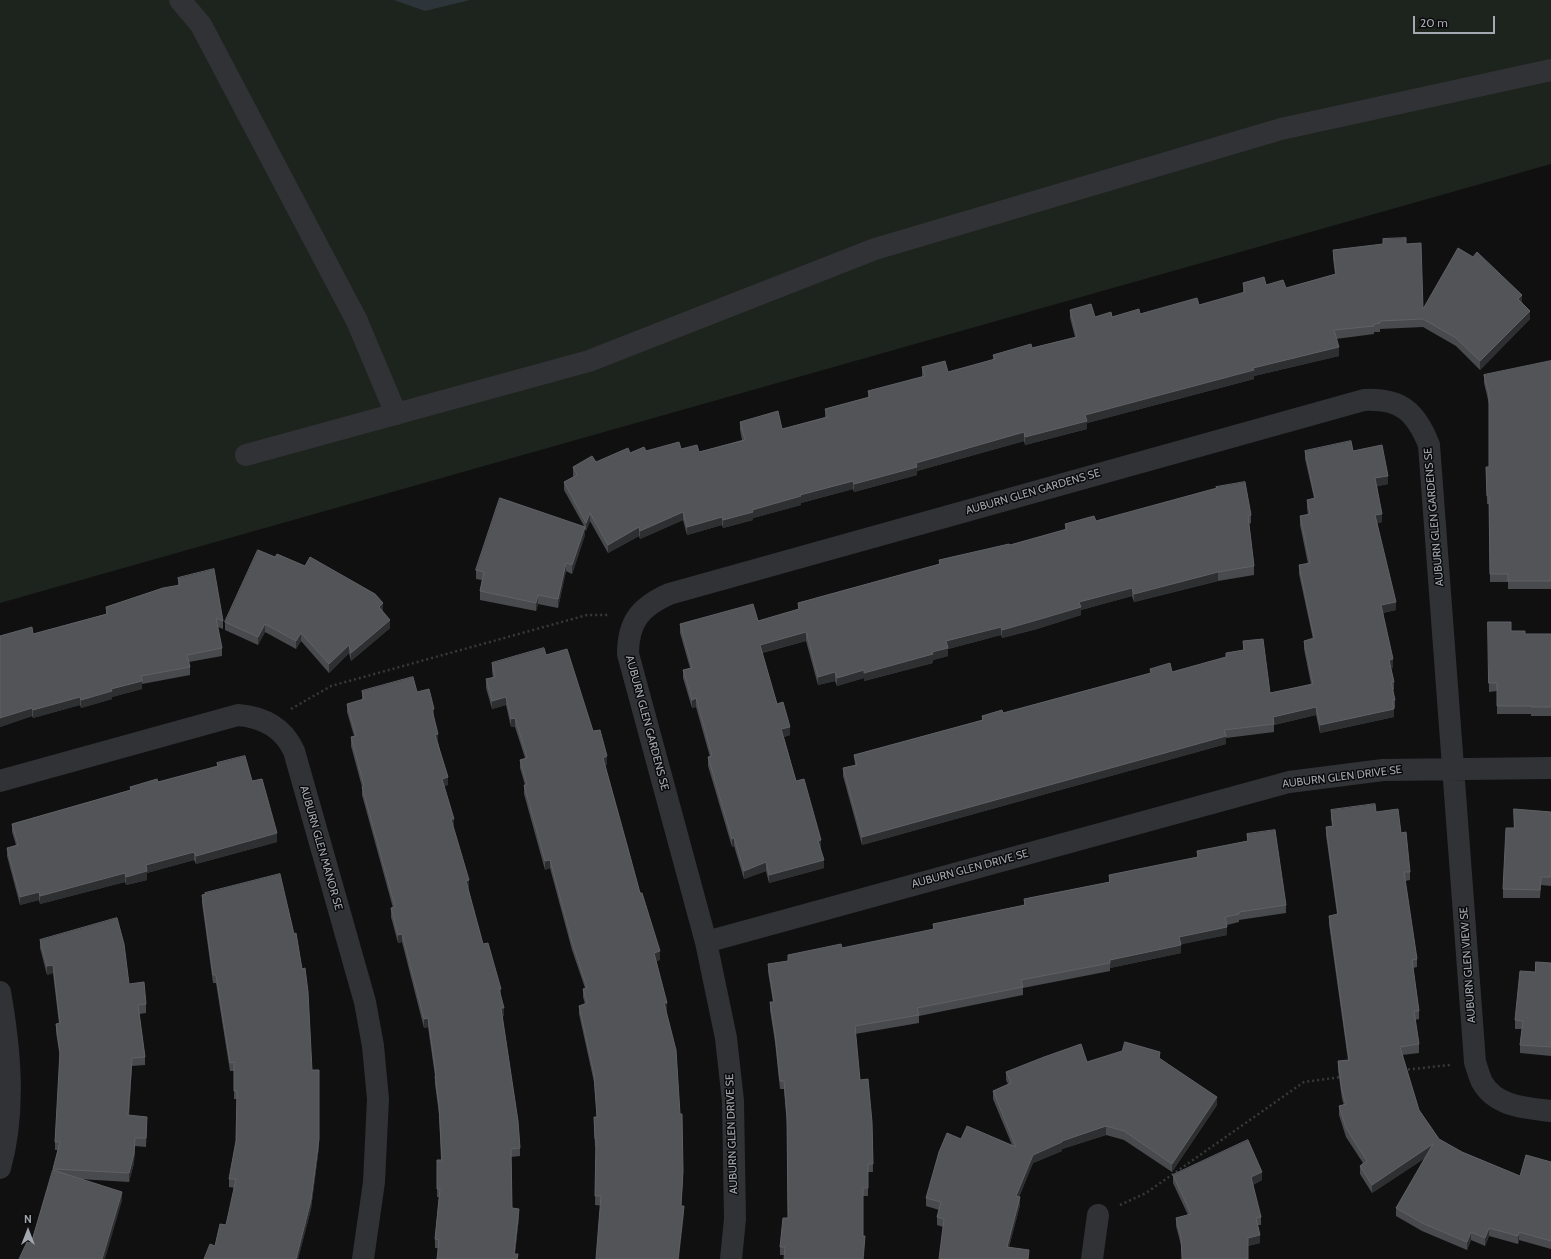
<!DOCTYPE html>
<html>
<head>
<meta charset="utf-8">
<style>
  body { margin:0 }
  #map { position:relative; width:1551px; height:1259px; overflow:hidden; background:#101011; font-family:Cabin,sans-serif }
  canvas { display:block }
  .north { position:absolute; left:8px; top:1211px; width:40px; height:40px; -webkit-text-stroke:3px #0b0b0c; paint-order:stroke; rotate:0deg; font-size:11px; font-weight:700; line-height:16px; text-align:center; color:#a3a8b0 }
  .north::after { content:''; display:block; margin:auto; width:14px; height:18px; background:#a3a8b0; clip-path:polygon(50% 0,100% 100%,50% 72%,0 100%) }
  .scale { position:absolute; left:1413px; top:16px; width:82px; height:18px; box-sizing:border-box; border:2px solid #a3a8b0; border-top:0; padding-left:5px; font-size:12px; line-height:14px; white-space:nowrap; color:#a3a8b0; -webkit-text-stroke:3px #0b0b0c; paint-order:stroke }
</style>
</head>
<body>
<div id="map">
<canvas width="1551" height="1259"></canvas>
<div class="north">N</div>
<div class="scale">20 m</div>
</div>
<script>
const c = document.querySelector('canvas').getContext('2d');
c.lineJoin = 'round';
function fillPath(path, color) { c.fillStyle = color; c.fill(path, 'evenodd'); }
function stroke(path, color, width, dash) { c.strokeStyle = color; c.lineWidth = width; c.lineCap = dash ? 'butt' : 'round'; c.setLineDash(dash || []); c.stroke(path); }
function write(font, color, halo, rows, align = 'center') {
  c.font = font + ' Cabin,sans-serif'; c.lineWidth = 3; c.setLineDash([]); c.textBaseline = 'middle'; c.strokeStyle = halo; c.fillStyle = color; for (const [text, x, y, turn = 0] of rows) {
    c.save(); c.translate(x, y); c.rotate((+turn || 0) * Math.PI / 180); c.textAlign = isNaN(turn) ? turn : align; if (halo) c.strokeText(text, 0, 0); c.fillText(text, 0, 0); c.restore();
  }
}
fillPath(new Path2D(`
  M0 0H1551V164L0 603Z`), '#1d231d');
fillPath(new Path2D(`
  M394 0H470L425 11Z`), '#2d353a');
stroke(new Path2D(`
  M291 709 331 686 587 615H610
  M1403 1070 1450 1065
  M1120 1205 1146 1193 1304 1082 1341 1077`), '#37393c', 2.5, [2, 3]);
stroke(new Path2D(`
  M180 0 201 25 357 321 396 414
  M246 455 589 361 875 249 1281 129 1551 70
  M0 781 238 715C263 717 283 727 294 751L365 1002 373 1046 378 1099 374 1182 363 1259
  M706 942 1289 782 1383 770 1551 768
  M0 992C10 1049 16 1111 0 1168
  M731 1259 735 1219 733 1101 726 1038 706 942 628 654C628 622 640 607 669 594L1364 400C1401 398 1416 412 1429 445L1475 1062C1477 1068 1479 1076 1482 1082 1496 1107 1526 1108 1551 1111
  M1092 1259 1098 1215`), '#313235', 22);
fillPath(new Path2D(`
  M1406 244 1423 309 1522 302 1530 319 1480 370 1456 346 1423 327 1380 329V332H1374V334L1336 339 1339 356 1254 376V379L1087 423V429L1025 445 1024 441 917 471V475L854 492 853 489 801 503V505L753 518V520L723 528 722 525 687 535 683 520 640 539 639 536 608 553 590 521 586 531 585 529V535L572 574 566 571 558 608 538 604 536 611 480 600V591L482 580 476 579V570L584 526 564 490V482L573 477V467L596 462 630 453 646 451 681 449 699 452 742 440 740 430V422L782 429 825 417V409L868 397V391L922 377V367L948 372 993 360V355L1032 348 1075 337 1070 318V310L1095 317H1112L1140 314 1199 305 1243 293V283L1266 285 1286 288 1335 274 1333 258V250Z
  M1551 361V589H1508V582H1490L1489 504H1487L1486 467H1489V404L1484 383V375Z
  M1305 451H1353L1388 484 1377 486 1382 522 1377 523 1396 610 1383 613 1393 668H1391L1394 682V690H1393L1395 700V708H1394V717L1320 733 1316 715 1274 725V732L1226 738V744L862 845 843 776V768L855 765 854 755 982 720V716L1003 713 1150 673V669L1172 672 1226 657V653L1243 650V641L1270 693 1311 684 1304 649V641L1313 639 1299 574V565L1308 564 1300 525V516L1308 515 1307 508V500L1314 498 1305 459Z
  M1251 515V523L1249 524 1254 566V575L1218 581 1134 602 1132 596 1081 610V615L1037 629 1002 638 1001 635 948 649V656L933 660V663L864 681V678L837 686 835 681 818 685 806 641 762 653 777 704 790 735 784 737 796 781 821 848H820L824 868 769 883 766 871 744 879 734 846 732 847 708 766V757H710L696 707 692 708 683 678V670L690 668 680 633V624L758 621 798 609V603L939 564V560L1010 545 1065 530V524L1096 521Z
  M275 557 383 611V612L390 628 351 661 349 653 329 673 301 641 296 649 265 632 258 645 225 630V622Z
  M178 578 223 621V629L218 627 222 648V656L189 662 190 667V675L142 684V689L112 697V699L81 708 80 705 33 718 32 716 0 727 33 634 106 614V607L178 585Z
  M1488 622 1511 631 1525 634H1551V716H1531V714H1497V691L1489 692Z
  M546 655 593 731 607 765H605L640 893 660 960 656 961 667 1011H666L683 1179 681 1206 684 1214 595 1205 596 1147H595L594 1117H597L594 1082 579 1014V1006L585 1004 583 997V989L585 988 572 950 550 868 545 870 524 794V785H525L520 768V760L525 758 515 727H511L506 705 492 709 486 688V679L493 678 492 671V663Z
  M362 691 417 692 434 717 438 742 448 785 444 786 453 827 469 889H468L483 944 501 997 504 1016H502L520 1148V1156L511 1157 512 1208 519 1217 515 1254 518 1259 435 1248V1239L439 1197H437V1160H441L439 1114 435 1084V1076L428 1027 424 1028 402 942 398 943 391 917V908H393L362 795V787L351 746V737L354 736 347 712V704L362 700Z
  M217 763 252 781 277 842 196 864 194 860 147 873V880L126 885 125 882 40 904 39 900 20 905 7 856V848L16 845 12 832V824L130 790V787L158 782 217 767Z
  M1331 810 1376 812 1401 833 1410 872V880L1405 881 1417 959V967L1413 968 1419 1011V1019L1415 1020 1419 1044V1053L1402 1055 1419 1110 1439 1139 1462 1152 1520 1176 1551 1162V1249L1519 1240 1518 1244 1489 1236 1485 1246 1471 1240 1467 1250 1422 1231 1396 1216V1208L1425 1158 1372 1193 1360 1174V1166L1363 1163 1346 1137 1339 1115V1106L1344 1105 1342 1099 1338 1070V1061L1348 1060 1329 924V916L1337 914 1326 835V827L1332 826 1331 818Z
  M1551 812V886L1541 885 1540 898H1503V889L1514 828Z
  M1247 834 1286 905V913L1239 920V922L1227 925V935L1180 944 1181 953 1110 968V971L1023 988V995L919 1016V1023L855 1034 860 1080 872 1122 873 1172H868V1196H863V1236L865 1244 784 1255H780V1247L788 1218 787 1125 784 1089H780L775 1042 770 1010V1002H773L768 972V964L788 961V955L842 948 933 930V924L1024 905V899L1109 882V875L1197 857V851L1247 841Z
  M205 893 312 1070 319 1147 311 1209 298 1259H204L215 1246 226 1225 235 1188 229 1187V1179L236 1141 237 1099H234V1071H230L216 983H213L202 903V895L205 894Z
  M40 940 129 984 146 1004V1013L139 1014 145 1057V1065L132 1066 129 1116 147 1125 146 1147 135 1146 134 1163 129 1182 79 1179 122 1201 31 1243 53 1171 58 1150H55V1142L60 1058 56 1032V1024H59L53 973 47 975 40 948Z
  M1551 963V1056L1520 1053V1045L1522 1029H1515V1020L1535 972Z
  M1160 1060 1217 1105 1172 1172 1124 1140 1106 1135 1062 1149V1151L1033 1163 1019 1197 1020 1205 1009 1247 1029 1259 943 1227 937 1225V1217L939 1210 926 1206V1198L961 1139 1012 1145 993 1099V1091L1008 1084 1006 1080V1072L1087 1062Z
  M1173 1175 1262 1180 1253 1185 1261 1217V1225H1258L1260 1243 1248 1246 1181 1245 1176 1226V1218L1188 1215 1173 1183Z`), '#494a4d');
fillPath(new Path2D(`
  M1522 295V303L1518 299Z
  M1530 311V319L1480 370V361Z
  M1339 347V356L1254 376V379L1087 423V429L1025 445V437L1085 415 1253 368Z
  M1024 432V441L917 471V475L854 492V484L916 463Z
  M1388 476V484L1375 487V478Z
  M853 481V489L801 503V505L753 518V520L723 528V520L752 510 800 495Z
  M683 512V520L640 539V531Z
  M590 513V521L586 531V523Z
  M1382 514V522L1375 524V515Z
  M722 517V525L687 535V527Z
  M585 527V535L572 574V565Z
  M639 527V536L608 553V545Z
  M566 563V571L558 608V599Z
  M1218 572V581L1134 602V594Z
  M1132 588V596L1081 610V615L1037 629 1002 638V630L1079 602Z
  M538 595V604L536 611V603Z
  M1396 602V610L1381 613V605Z
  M383 603V611L379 615V607Z
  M390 620V628L351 661V653Z
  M265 624V632L258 645V637Z
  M1001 627V635L948 649V656L933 660V663L864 681V673L946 641Z
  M806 632V641L760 653V645Z
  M301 633V641L296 649V641Z
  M349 645V653L329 673V664Z
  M1393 659V668H1389V660Z
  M864 670V678L837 686V678Z
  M835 672V681L818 685V677Z
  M142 681V689L112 697V699L81 708V700L111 689Z
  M80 697V705L33 718V710Z
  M506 697V705L492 709V701Z
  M696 698V707L692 708V700Z
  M1316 707V715L1274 725 1273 717Z
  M32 708V716L0 727V718Z
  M434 709V717L432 718V710Z
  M1394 709V717L1320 733V725Z
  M515 718V727H511V719Z
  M790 727V735L781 738V729Z
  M438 734V742L435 743V735Z
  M1226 736V744L862 845V837Z
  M607 756V765L603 766V758Z
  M448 777V785L442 787V779Z
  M451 819H454V827Z
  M277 833V842L196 864V856Z
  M734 838V846L732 847V839Z
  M821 840V848L818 849V841Z
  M194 852V860L147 873V880L126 885V877L146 865Z
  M550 860V868L545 870V861Z
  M824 860V868L769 883V875Z
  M766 862V871L744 879V871Z
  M125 873V882L40 904V896Z
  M469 880V889H466V881Z
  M39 892V900L20 905V897Z
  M1227 927V935L1179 945V937Z
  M402 934V942L398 943V935Z
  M1181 945V953L1110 968V960Z
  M660 951V960L654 961V953Z
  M53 965V973L47 975V966Z
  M499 989H501V997Z
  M664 1003H667V1011L664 1012Z
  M501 1008H504V1016L501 1017Z
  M428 1018V1027L424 1028V1019Z
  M132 1058V1066L128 1124V1115Z
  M1217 1097V1105L1172 1172V1164Z
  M1106 1126V1135L1062 1149V1151L1033 1163 1016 1204V1196L1033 1155 1062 1141Z
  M135 1138 134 1163 129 1182V1173Z
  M319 1139V1147L311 1209 298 1259H296Z
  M1433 1144V1153L1372 1193V1185Z
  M1262 1172V1180L1251 1186V1177Z
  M122 1192V1201L105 1259H102Z
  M1020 1197V1205L1007 1255V1247Z
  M684 1206V1214L679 1259H678Z
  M519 1209V1217L514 1259V1254Z
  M1489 1228V1236L1485 1246V1238Z
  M1471 1232V1240L1467 1250V1242Z
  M1519 1232V1240L1518 1244V1236Z
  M1260 1235V1243L1248 1246V1238Z
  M865 1236 864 1259H863Z`), '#2e2f31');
const building = new Path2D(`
  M1406 238V244L1421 243 1423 309 1458 248 1473 257 1477 252 1522 295 1518 299 1530 311 1480 361 1456 338 1423 319 1380 321V323L1374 324V326L1334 330 1339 347 1253 368 1254 370 1085 415 1087 421 1025 437 1024 432 916 463 917 467 854 484 853 481 800 495 801 496 752 510 753 512 723 520 722 517 687 527 683 512 640 531 639 527 608 545 590 513 586 523 564 482 577 475 573 467 592 456 596 462 628 448 630 453 644 447 646 451 679 442 681 449 697 445 699 452 745 440 740 422 778 411 782 429 828 417 825 409 870 397 868 391 925 376 922 367 945 361 948 372 995 359 993 355 1031 344 1032 348 1077 337 1070 310 1091 304 1095 317 1111 312 1112 317 1139 309 1140 314 1197 298 1199 305 1245 292 1243 283 1264 277 1266 285 1283 280 1286 288 1336 274 1333 250 1383 244V239Z
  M1551 361V581H1508V574H1490L1489 496H1487L1486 467H1489V395L1484 375Z
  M1351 441 1353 451 1382 445 1388 476 1375 478 1382 514 1375 515 1396 602 1381 605 1393 659 1389 660 1394 682H1391L1395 700H1392L1394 709 1320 725 1316 707 1273 717 1274 724 1224 730 1226 736 862 837 843 768 857 765 854 755 983 720 982 716 1002 710 1003 713 1151 673 1150 669 1170 663 1172 672 1226 657V653L1244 650 1243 641 1263 639 1270 693 1313 684 1304 641 1314 638 1299 565 1310 563 1300 516 1310 514 1307 500 1315 498 1305 451Z
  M1245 482 1251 515 1248 516 1254 566 1218 572 1134 594 1132 588 1079 602 1081 607 1037 620 1002 630 1001 627 946 641 948 648 932 652 933 654 864 673V670L837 678 835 672 818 677 806 632 760 645 777 704 783 702 790 727 781 729 796 781 804 779 821 840 818 841 824 860 769 875 766 862 744 871 734 838 732 839 708 757 712 756 696 698 692 700 683 670 692 668 680 624 753 604 758 621 799 609 798 603 940 564 939 560 1009 544 1010 545 1067 529 1065 524 1094 516 1096 521 1217 488 1216 487Z
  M500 498 585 527 572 565 566 563 558 599 538 595 536 603 480 591 484 572 476 570Z
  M258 550 275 557 277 554 305 566 310 557 375 594 383 603 379 607 390 620 351 653 349 645 329 664 301 633 296 641 265 624 258 637 225 622Z
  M214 569 223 621 216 618 222 648 187 655 190 667 141 676 142 681 111 689 112 691 81 700 80 697 33 710 32 708 0 718V636L32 627 33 634 107 614 106 607 163 588 180 585 178 578Z
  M1488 622H1511V631H1525V634H1551V707H1531V706H1497V683H1489Z
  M544 648 546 655 567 649 593 731 600 730 607 756 603 758 627 845 640 893H642L660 951 654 953 667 1003H664L676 1050 680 1114H682L683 1171 681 1206H684L678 1259H596L601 1196H595L596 1139H595L594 1117H597L594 1074 579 1006 587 1003 583 989 587 988 572 942 550 860 545 861 524 785H527L520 760 527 758 515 718 511 719 506 697 492 701 486 679 495 677 492 663Z
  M413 677 417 692 429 689 434 709 432 710 438 734 435 735 448 777 442 779 454 819H451L469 880 466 881 483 944 488 943 501 989H499L504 1008H501L518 1121 520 1148 511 1149 512 1208 519 1209 514 1254H518L517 1259H437L439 1240 435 1239 440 1189H437V1160H442L439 1106 435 1076 436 1075 428 1018 424 1019 402 934 398 935 391 908 395 907 362 787 364 786 351 737 356 736 347 704 364 699 362 691Z
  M245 756 252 781 262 779 277 833 196 856 194 852 146 865 147 871 126 877 125 873 40 896 39 892 20 897 7 848 18 845 12 824 131 790 130 787 157 779 158 782 218 766 217 763Z
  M1375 804 1376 812 1398 809 1401 833 1406 832 1410 872H1404L1417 959 1412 960 1419 1011H1414L1419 1044 1400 1047 1419 1110 1439 1139 1462 1152 1520 1176 1526 1155 1551 1162V1241L1519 1232 1518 1236 1489 1228 1485 1238 1471 1232 1467 1242 1422 1223 1396 1208 1433 1144 1372 1185 1360 1166 1367 1161 1346 1128 1339 1106 1346 1104 1342 1091 1338 1061 1349 1060 1329 916 1338 914 1326 827 1333 826 1331 810Z
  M1514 809 1551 812V877H1541L1540 890 1503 889 1506 828H1514Z
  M1275 830 1286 905 1239 912V914L1225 917 1227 927 1179 937 1181 945 1110 960V963L1021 980 1023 987 917 1008 919 1015 855 1026 860 1080 868 1079 872 1122 873 1164H868V1188H863V1236H865L863 1259H784L785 1247H780L783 1218H788L787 1117 784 1081H780L775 1034 770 1002H774L768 964 788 961V955L841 944 842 948 934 929 933 924 1025 905 1024 899 1110 882 1109 875 1198 857 1197 851 1248 841 1247 834Z
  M280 874 294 934 296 933 302 969 305 968 308 992 312 1070H319V1139L311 1200 296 1259H204L210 1244 215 1246 220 1224 226 1225 236 1179H229L236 1141 237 1091H234V1062L230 1063 216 975H213L202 895 206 894 205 893Z
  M117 918 124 944 129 984 144 982 146 1004 138 1005 145 1057 132 1058 128 1115 147 1117 146 1138H135L134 1154 129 1173 53 1169 60 1142H55L60 1052 56 1024 60 1023 53 965 47 966 40 940Z
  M1536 962 1551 963V1047L1520 1045 1523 1021 1515 1020 1520 971 1535 972Z
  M1125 1042 1160 1052 1159 1058 1217 1097 1172 1164 1124 1131 1106 1126 1062 1141V1142L1033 1155 1016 1196 1020 1197 1007 1247 1029 1250 1028 1259H939L944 1219 937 1217 941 1202 926 1198 939 1152 947 1133 961 1139 967 1126 1016 1147 993 1091 1011 1083 1006 1072 1044 1057 1081 1044 1087 1062 1122 1051Z
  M1248 1140 1262 1172 1251 1177 1261 1217 1256 1218 1260 1235 1248 1238V1259H1182L1181 1237 1176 1218 1191 1214 1173 1175Z
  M53 1170 122 1192 102 1259H19L27 1242 31 1243Z`);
fillPath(building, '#525458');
stroke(building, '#5f6166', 1);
write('11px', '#a3a8b0', '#0b0b0c', [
  ["AUBURN GLEN GARDENS SE",1033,492,-16],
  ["AUBURN GLEN GARDENS SE",1434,517,-95],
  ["AUBURN GLEN GARDENS SE",647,723,75],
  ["AUBURN GLEN DRIVE SE",1342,777,-7],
  ["AUBURN GLEN MANOR SE",321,848,74],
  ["AUBURN GLEN DRIVE SE",970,869,-15],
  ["AUBURN GLEN VIEW SE",1468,965,-94],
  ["AUBURN GLEN DRIVE SE",732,1134,-92]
]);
</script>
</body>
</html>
